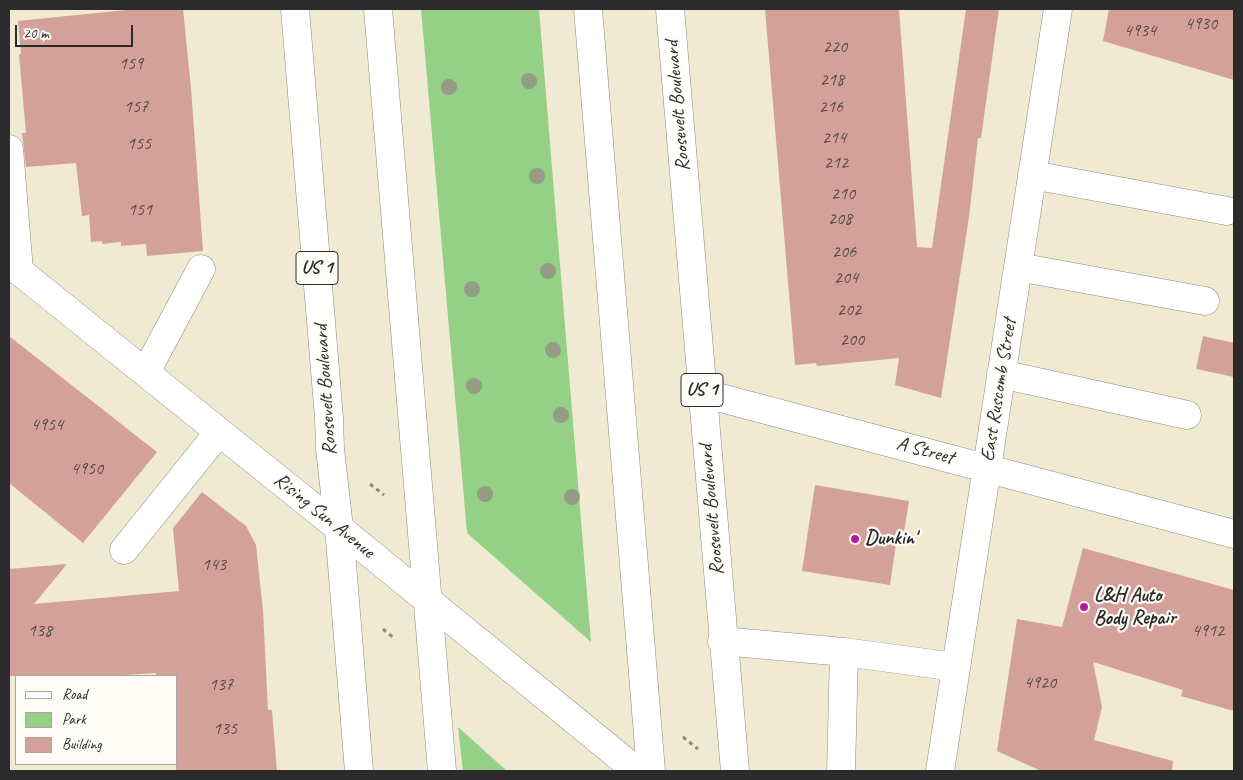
<!DOCTYPE html>
<html>
<head>
<meta charset="utf-8">
<style>
  body { margin:0 }
  #map { position:relative; width:1243px; height:780px; overflow:hidden; background:#efead1; font-family:Caveat,sans-serif }
  canvas { display:block }
  .frame { position:absolute; inset:0; border:10px solid #2b2b2b; pointer-events:none }
  .legend { position:absolute; left:15px; top:675px; width:162px; height:90px; box-sizing:border-box; background:#fdfcf7; border:1px solid #a9a8a5; margin:0; padding:6px 9px; list-style:none; font-size:15px; color:#2b2b2b }
  .legend li { display:flex; align-items:center; gap:10px; height:25px }
  .legend b { width:25px; border:1px solid #a9a8a5 }
  .scale { position:absolute; left:15px; top:25px; width:118px; height:22px; box-sizing:border-box; border:2px solid #2b2b2b; border-top:0; padding-left:6px; font-size:15px; line-height:18px; white-space:nowrap; color:#2b2b2b; -webkit-text-stroke:4px #fdfcf7; paint-order:stroke }
</style>
</head>
<body>
<div id="map">
<canvas width="1243" height="780"></canvas>
<div class="frame"></div>
<ul class="legend">
<li><b style="height:6px;background:#fff"></b>Road</li>
<li><b style="height:14px;background:#94d187"></b>Park</li>
<li><b style="height:14px;background:#d3a19a"></b>Building</li>
</ul>
<div class="scale">20 m</div>
</div>
<script>
const c = document.querySelector('canvas').getContext('2d');
c.lineJoin = 'round';
function fillPath(path, color) { c.fillStyle = color; c.fill(path, 'evenodd'); }
function stroke(path, color, width, dash) { c.strokeStyle = color; c.lineWidth = width; c.lineCap = dash ? 'butt' : 'round'; c.setLineDash(dash || []); c.stroke(path); }
function write(font, color, halo, rows, align = 'center') {
  c.font = font + ' Caveat,sans-serif'; c.lineWidth = 4.5; c.setLineDash([]); c.textBaseline = 'middle'; c.strokeStyle = halo; c.fillStyle = color; for (const [text, x, y, turn = 0] of rows) {
    c.save(); c.translate(x, y); c.rotate((+turn || 0) * Math.PI / 180); c.textAlign = isNaN(turn) ? turn : align; if (halo) c.strokeText(text, 0, 0); c.fillText(text, 0, 0); c.restore();
  }
}
fillPath(new Path2D(`
  M421 9H539L591 642 467 533Z
  M458 727 507 771H463Z`), '#94d187');
fillPath(new Path2D(`
  M136 9H183L191 88 203 251 147 256 146 244 121 246V242L102 244V241L91 242 89 215 82 216 76 163 26 167 22 133H26L19 54H21L18 21Z
  M765 9H899L917 247 932 248 966 9H999L981 138H978L969 217 941 398 895 385 899 358 817 366 816 363 795 365Z
  M1109 9H1234V80L1103 41Z
  M9 336 157 452 83 543 9 483Z
  M1203 336 1234 343V377L1196 369Z
  M815 485 909 501 903 538 897 537 890 585 802 571Z
  M202 492 246 526 256 545 263 611 268 710H272L277 771H176V676H156V673L109 676H9V569L67 564 34 604 179 591 173 528Z
  M1083 548 1234 590V711L1181 696 1183 690 1093 662 1102 707 1094 740 1173 761 1172 771H1041L997 751 1017 619 1062 627Z`), '#d3a19a');
const minor = new Path2D(`
  M9 149 19 271
  M1032 175 1227 211
  M1018 267 1205 301
  M146 372 201 269
  M1001 374 1187 415
  M702 393 1234 534
  M124 550 219 432
  M722 641 844 652
  M841 771 844 652 956 667
  M940 771 1058 9`);
const major = new Path2D(`
  M9 263 339 528 637 771`);
const highway = new Path2D(`
  M295 9 329 418 330 449 339 528 359 771
  M378 9 442 771
  M588 9 651 771
  M670 9 735 771`);
stroke(minor, '#8d8a7e', 29);
stroke(major, '#8d8a7e', 29);
stroke(highway, '#8d8a7e', 29);
stroke(new Path2D(`
  M370 484 384 495
  M383 629 395 639
  M683 737 698 749`), '#8d8a7e', 3, [4, 4]);
stroke(minor, '#fff', 28);
stroke(major, '#fff', 28);
stroke(highway, '#fff', 28);
c.fillStyle = '#949c85';
for (const [x, y] of [
  [529,81],
  [449,87],
  [537,176],
  [548,271],
  [472,289],
  [553,350],
  [474,386],
  [561,415],
  [485,494],
  [572,497]
]) { c.beginPath(); c.arc(x, y, 8, 0, 2 * Math.PI); c.fill(); }
for (const [x, y, r, color] of [
  [855,539,5,"#b5179e"],
  [1084,607,5,"#b5179e"]
]) { const dot = new Path2D(); dot.arc(x, y, r, 0, 2 * Math.PI); c.fillStyle = color; c.fill(dot); stroke(dot, '#fdfcf7', 2); }
write('18px', '#554847', null, [
  ["4930",1201,24],
  ["4934",1140,31],
  ["220",835,47],
  ["159",131,64],
  ["218",832,80],
  ["157",136,107],
  ["216",831,107],
  ["214",834,138],
  ["155",139,144],
  ["212",836,163],
  ["210",843,194],
  ["151",140,210],
  ["208",840,219],
  ["206",844,252],
  ["204",846,278],
  ["202",849,310],
  ["200",852,340],
  ["4954",47,425],
  ["4950",87,469],
  ["143",214,565],
  ["138",40,631],
  ["4912",1208,631],
  ["4920",1040,683],
  ["137",221,685],
  ["135",225,729]
]);
for (const [x, y, w] of [
  [317,268,42],
  [702,390,42]
]) { const box = new Path2D(); box.roundRect(x - w / 2, y - 16.5, w, 33, 4); c.fillStyle = '#fdfcf7'; c.fill(box); stroke(box, '#2b2b2b', 1); }
write('bold 19px', '#2b2b2b', null, [
  ["US 1",317,268],
  ["US 1",702,390]
]);
write('20px', '#2b2b2b', '#fdfcf7', [
  ["Roosevelt Boulevard",678,106,-95],
  ["Roosevelt Boulevard",326,390,-94],
  ["East Ruscomb Street",999,390,-81],
  ["A Street",925,451,15],
  ["Roosevelt Boulevard",712,510,-95],
  ["Rising Sun Avenue",324,516,39]
]);
write('bold 20px', '#2b2b2b', '#fdfcf7', [
  ["Dunkin'",865,539],
  ["L&H Auto",1094,596],
  ["Body Repair",1094,619]
], 'left');
</script>
</body>
</html>
